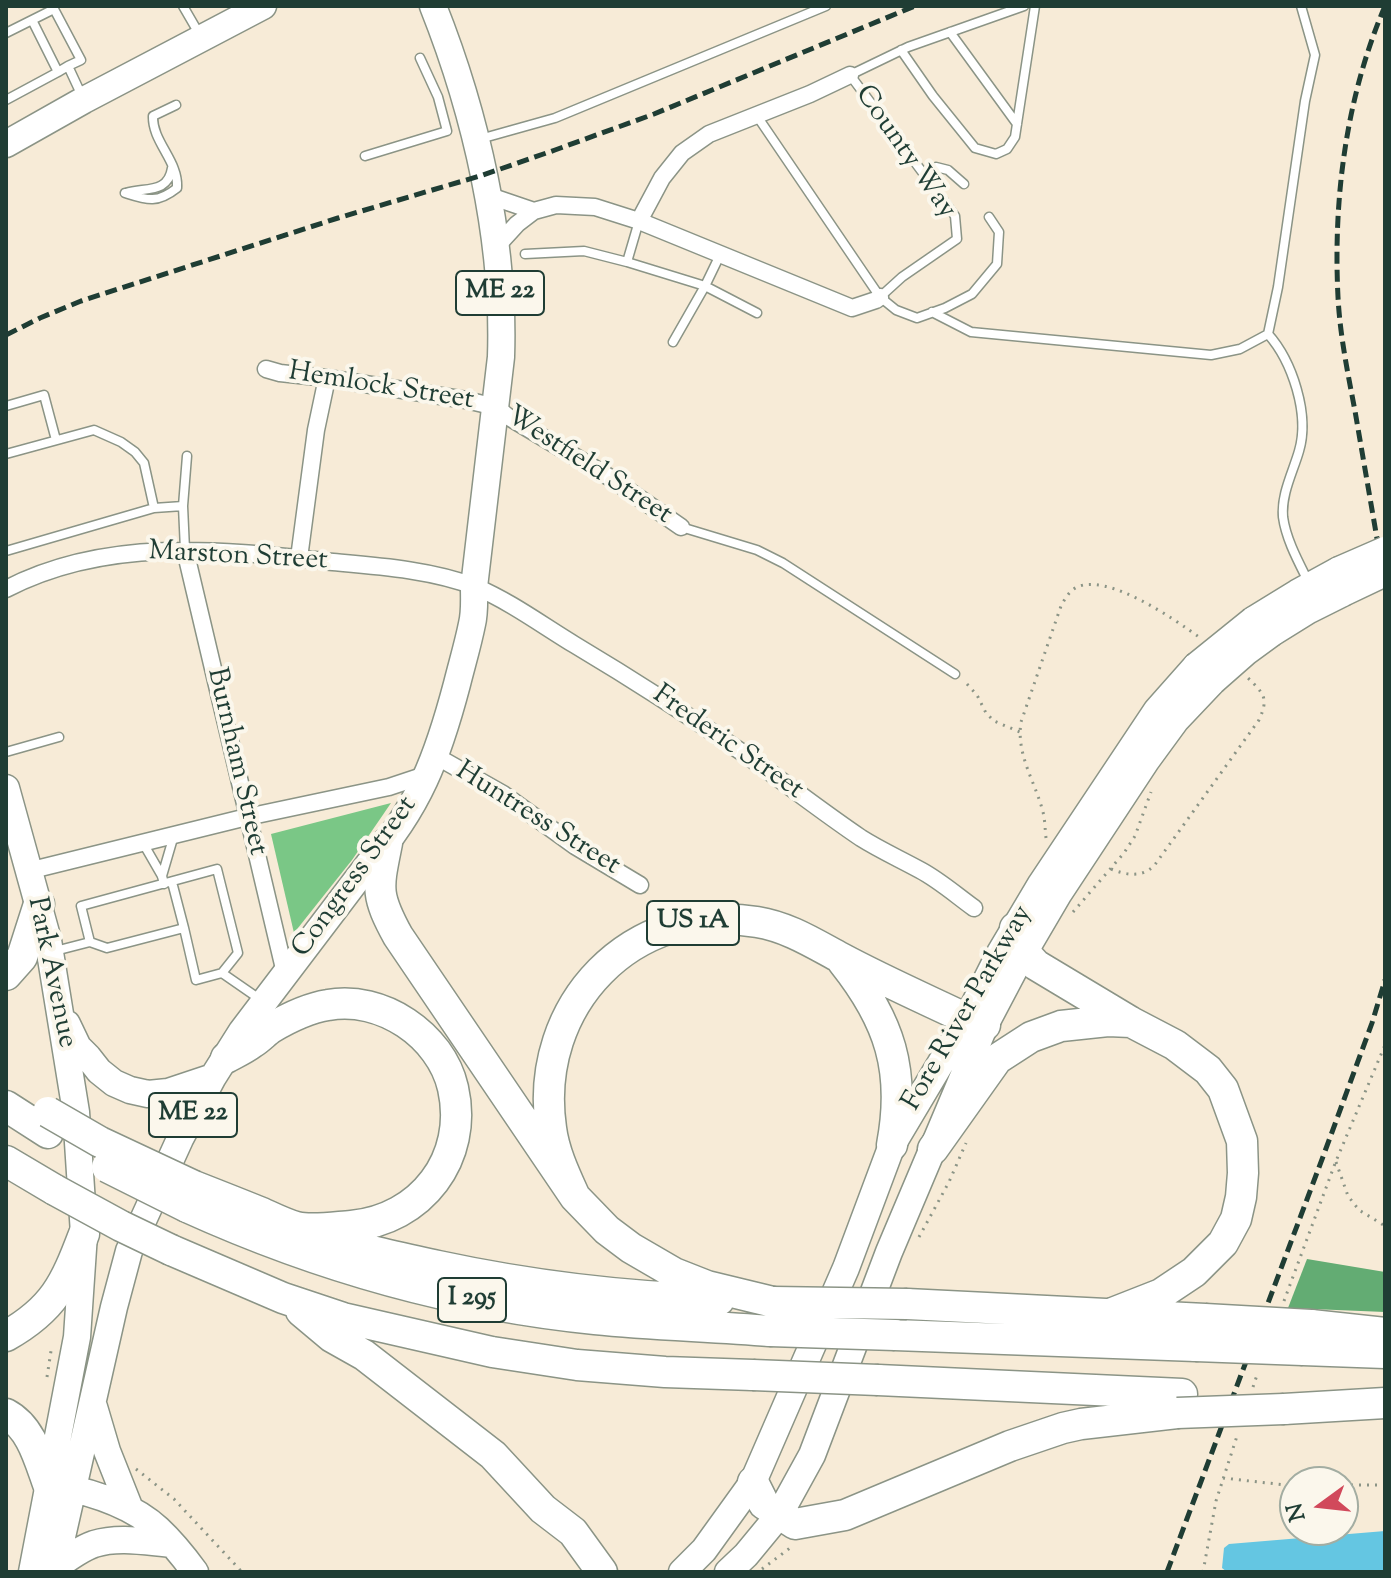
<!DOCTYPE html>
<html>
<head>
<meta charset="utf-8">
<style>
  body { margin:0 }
  #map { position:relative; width:1391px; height:1578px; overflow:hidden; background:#f7ebd7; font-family:"Sorts Mill Goudy",serif }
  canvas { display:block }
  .frame { position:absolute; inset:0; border:8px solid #1f3d34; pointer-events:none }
  .north { position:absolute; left:1279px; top:1466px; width:80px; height:80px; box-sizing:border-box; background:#fbf7ec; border:2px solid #a3ada2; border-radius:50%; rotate:255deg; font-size:22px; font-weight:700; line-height:32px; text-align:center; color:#1f3d34 }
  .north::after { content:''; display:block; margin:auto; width:28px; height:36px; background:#d1495b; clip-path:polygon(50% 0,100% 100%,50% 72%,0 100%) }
</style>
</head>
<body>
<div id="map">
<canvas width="1391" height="1578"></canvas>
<div class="frame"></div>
<div class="north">N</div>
</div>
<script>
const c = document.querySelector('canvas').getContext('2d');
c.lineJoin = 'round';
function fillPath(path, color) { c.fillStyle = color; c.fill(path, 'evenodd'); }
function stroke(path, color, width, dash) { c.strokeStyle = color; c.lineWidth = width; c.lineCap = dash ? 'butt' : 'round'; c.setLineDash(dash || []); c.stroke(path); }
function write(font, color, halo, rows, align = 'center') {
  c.font = font + ' "Sorts Mill Goudy",serif'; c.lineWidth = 8; c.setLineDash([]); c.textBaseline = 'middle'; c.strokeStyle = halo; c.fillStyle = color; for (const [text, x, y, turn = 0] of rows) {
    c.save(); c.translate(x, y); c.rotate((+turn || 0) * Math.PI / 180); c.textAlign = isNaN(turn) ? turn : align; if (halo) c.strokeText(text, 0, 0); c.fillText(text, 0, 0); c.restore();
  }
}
fillPath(new Path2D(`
  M391 803 352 860 294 933 271 834Z`), '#7ac786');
fillPath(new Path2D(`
  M1307 1259 1385 1272V1312L1288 1308Z`), '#63ac73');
fillPath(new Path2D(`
  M1385 1531V1572H1227L1222 1568 1224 1548 1229 1544Z`), '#64c6e2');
const lane = new Path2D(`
  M183 6 201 37
  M32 20 58 72 68 66
  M950 32 1017 124
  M6 33 54 9 81 60 68 66 82 96
  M901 50 933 96 975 148 996 154 1007 149 1015 137 1035 6
  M6 100 58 72
  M757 116 880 297 896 310 917 318 945 308 972 294 997 264 999 232 989 217
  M480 139 555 118 826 6
  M365 156 447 131 438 97 420 58
  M923 173 936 167 948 170 964 184
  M125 193C147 200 157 204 177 188 179 161 152 142 153 116L176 105
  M126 193C145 187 168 194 172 168
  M525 254 584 251 627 262 705 286 673 342
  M720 255 705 286 757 313
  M627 262 639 221
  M880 297 902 277 957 239 955 216 850 75 908 47 1024 6
  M932 312 971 332 1211 355 1240 349 1268 334 1278 287 1305 101 1315 55 1301 6
  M1268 334C1292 361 1310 414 1299 451 1293 472 1281 494 1283 517 1286 539 1298 561 1308 581
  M6 406 44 395 56 440
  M6 454 94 430 121 442 135 452 144 463 154 508 183 506 185 550
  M183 506 187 456
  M681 527 757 550 783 563 955 674
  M6 551 154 508
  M6 752 59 737
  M143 843 162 876 164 884
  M162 876 174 835
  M172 882 184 928
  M55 951 90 942 81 906 217 869 238 953 222 973 196 980 184 928 107 948 90 942
  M222 973 261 1000`);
const street = new Path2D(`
  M487 195 534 211
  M639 221 662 178 682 153 709 134 810 94 850 75
  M495 248 517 224 534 211 556 205 595 207 639 221 852 308 876 300 880 297
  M266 369 280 373 327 378 466 400 496 407 507 416 609 477 681 527
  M185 550 285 973
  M299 558 316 430 327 378
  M6 589C108 536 223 550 333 562 378 566 433 570 476 587 511 602 542 625 575 645 632 679 688 715 743 753 783 781 821 811 861 838 880 850 900 859 920 870 939 880 956 895 974 908
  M434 755 503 794 575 846 640 885
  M28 871 247 817 389 787 428 774`);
const primary = new Path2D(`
  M6 144 84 100 263 6
  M1253 620 1297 593 1339 570
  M1272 633 1309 610 1343 593
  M6 788 48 940 76 1112 84 1234 77 1337 32 1572
  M67 1024 78 1047 88 1057 99 1071 114 1083 130 1090 148 1094 168 1092 213 1077
  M94 1407 107 1451 130 1509
  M55 1485C91 1492 131 1504 158 1529 172 1542 184 1557 195 1572
  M56 1567C68 1558 80 1549 94 1544 119 1536 147 1542 172 1544
  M54 1572 114 1307 129 1251 180 1139 213 1077 242 1031 368 865C419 808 438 756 457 684 462 664 468 644 472 624 475 612 474 599 474 587L501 357C505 240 476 114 433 6
  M682 1572 704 1550 753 1482 846 1268 892 1145 967 1019 1000 953 1041 884 1157 710 1196 666
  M728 1572 746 1555 779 1515 812 1455 889 1252 985 1025 1015 968 1059 893 1146 761 1176 720 1213 681`);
const highway = new Path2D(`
  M387 843C378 888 375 894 398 936L575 1197 607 1230 631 1248 674 1273 707 1286 773 1302
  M1015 928 1024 952 1036 965 1131 1022 1175 1045 1208 1070 1223 1089 1242 1141 1243 1173 1241 1197 1236 1219 1223 1243 1194 1272 1161 1294 1110 1314
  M843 962C890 1021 906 1071 892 1145
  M6 975 22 957 39 904
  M6 1106 48 1133
  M933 1149 997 1059 1031 1037 1061 1026 1108 1021 1131 1022
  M6 1161 55 1190
  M194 1186C217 1195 240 1204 262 1213 273 1218 285 1224 296 1227 311 1231 336 1227 351 1226 421 1220 469 1158 453 1088 441 1035 381 995 328 1005 309 1008 288 1018 271 1028 265 1032 259 1039 252 1043 244 1049 235 1053 226 1058
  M575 1197C565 1175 554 1152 551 1128 533 1005 632 902 757 922 788 927 813 943 841 958 882 980 925 999 967 1019L985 1025
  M187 1207C315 1265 454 1305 595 1319 653 1325 712 1326 770 1331
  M318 1235C356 1249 398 1257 438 1266 531 1286 624 1297 719 1300
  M171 1250 283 1298 343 1318 492 1352 577 1365 665 1372 753 1375
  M907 1304 1205 1319
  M301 1311 332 1337 364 1355 493 1455 543 1509 573 1532 602 1572
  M1311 1325 1385 1333
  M895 1335 1196 1346
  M6 1336C54 1309 65 1284 84 1234
  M1303 1350 1385 1353
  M878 1380 1182 1394
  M1284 1409 1385 1403
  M6 1414C31 1427 39 1459 48 1484
  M753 1482 764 1504 795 1524 845 1515 1010 1446 1063 1428 1081 1424 1177 1413`);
stroke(lane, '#8b9486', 11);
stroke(street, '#8b9486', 19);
stroke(primary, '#8b9486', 29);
stroke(highway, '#8b9486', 33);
stroke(new Path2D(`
  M967 684 977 695 986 713 994 721 1020 732
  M1046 838C1045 829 1045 820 1043 812 1035 781 1016 755 1021 722L1061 606C1065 599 1069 591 1077 587 1108 573 1174 619 1199 637
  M1111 869C1126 875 1141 878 1154 866L1259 720C1269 698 1264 694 1248 678
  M1073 912 1124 853 1135 836 1151 792
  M1336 1162 1348 1196 1359 1210 1385 1226
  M919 1237 949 1182 966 1143
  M1284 1301 1336 1161 1385 1045
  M47 1377 51 1351 52 1350
  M1253 1387 1258 1372
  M136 1469 174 1499 242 1572
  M1223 1478 1295 1486
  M1343 1485H1385
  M762 1569 794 1545
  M1203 1572 1216 1501 1238 1433`), '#8b9486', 3, [2, 6]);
stroke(lane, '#fff', 8);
stroke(street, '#fff', 16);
stroke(primary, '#fff', 26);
stroke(highway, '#fff', 30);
stroke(new Path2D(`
  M1385 6C1346 97 1333 199 1338 297 1340 336 1348 374 1355 411 1365 469 1375 527 1385 585
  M6 335 40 318 81 301 338 218 483 175 555 150 654 114 915 6
  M1167 1572 1324 1154 1372 1023 1385 980`), '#1f3d34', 5, [12, 6]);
const primaryBridge = new Path2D(`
  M1339 570 1385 550
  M1343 593 1385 573
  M1196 666 1253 620
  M1213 681 1246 652 1272 633`);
const highwayBridge = new Path2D(`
  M48 1112 100 1142 194 1186
  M107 1167 187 1207
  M55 1190 121 1226 171 1250
  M773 1302 907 1304
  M1205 1319 1311 1325
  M770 1331 895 1335
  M1196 1346 1303 1350
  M753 1375 878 1380
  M1177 1413 1284 1409`);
stroke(primaryBridge, '#8b9486', 29, []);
stroke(highwayBridge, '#8b9486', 33, []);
stroke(primaryBridge, '#fff', 26);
stroke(highwayBridge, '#fff', 30);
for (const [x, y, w] of [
  [500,293,88],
  [693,923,92],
  [193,1115,88],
  [472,1300,68]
]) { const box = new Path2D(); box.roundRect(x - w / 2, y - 22, w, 44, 6); c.fillStyle = '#fbf7ec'; c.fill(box); stroke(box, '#1f3d34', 2); }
write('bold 26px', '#1f3d34', null, [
  ["ME 22",500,293],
  ["US 1A",693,923],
  ["ME 22",193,1115],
  ["I 295",472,1300]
]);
write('28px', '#1f3d34', '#fbf7ec', [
  ["County Way",904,153,55],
  ["Hemlock Street",381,388,9],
  ["Westfield Street",588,467,33],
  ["Marston Street",238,558,3],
  ["Frederic Street",727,744,35],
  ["Burnham Street",235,762,77],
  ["Huntress Street",537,820,32],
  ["Congress Street",356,878,-54],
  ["Park Avenue",50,973,78],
  ["Fore River Parkway",969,1009,-60]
]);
</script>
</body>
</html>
